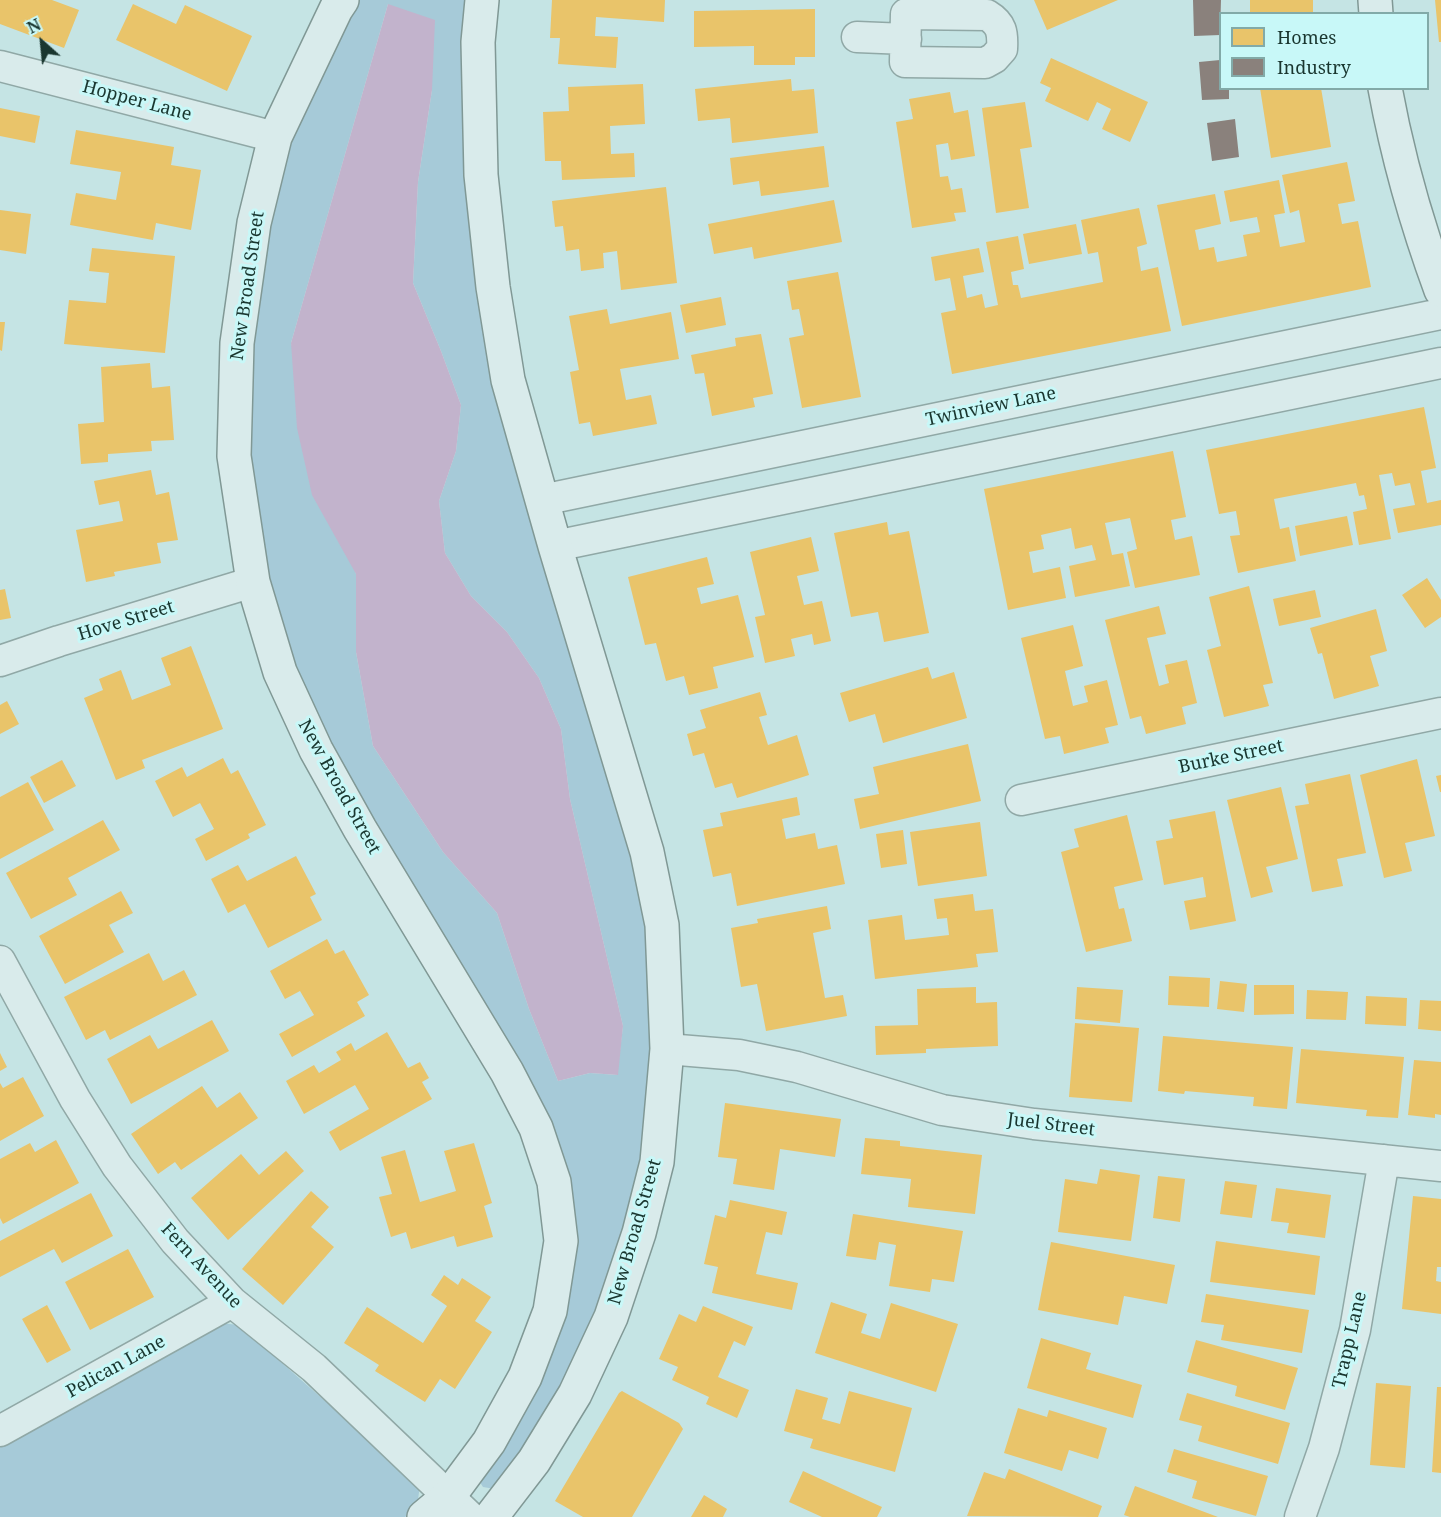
<!DOCTYPE html>
<html>
<head>
<meta charset="utf-8">
<style>
  body { margin:0 }
  #map { position:relative; width:1441px; height:1517px; overflow:hidden; background:#c5e4e4; font-family:"Noto Serif",serif }
  canvas { display:block }
  .legend { position:absolute; left:1219px; top:12px; width:210px; height:78px; box-sizing:border-box; background:#c8f8f8; border:2px solid #82aaa8; margin:0; padding:8px 10px; list-style:none; font-size:18px; color:#19362f }
  .legend li { display:flex; align-items:center; gap:12px; height:30px }
  .legend b { width:30px; border:2px solid #82aaa8 }
  .north { position:absolute; left:12px; top:12px; width:60px; height:60px; -webkit-text-stroke:4px #c8f8f8; paint-order:stroke; rotate:333deg; font-size:16px; font-weight:700; line-height:24px; text-align:center; color:#19362f }
  .north::after { content:''; display:block; margin:auto; width:21px; height:27px; background:#19362f; clip-path:polygon(50% 0,100% 100%,50% 72%,0 100%) }
</style>
</head>
<body>
<div id="map">
<canvas width="1441" height="1517"></canvas>
<ul class="legend">
<li><b style="height:16px;background:#e9c46a"></b>Homes</li>
<li><b style="height:16px;background:#8a817c"></b>Industry</li>
</ul>
<div class="north">N</div>
</div>
<script>
const c = document.querySelector('canvas').getContext('2d');
c.lineJoin = 'round';
function fillPath(path, color) { c.fillStyle = color; c.fill(path, 'evenodd'); }
function stroke(path, color, width, dash) { c.strokeStyle = color; c.lineWidth = width; c.lineCap = dash ? 'butt' : 'round'; c.setLineDash(dash || []); c.stroke(path); }
function write(font, color, halo, rows, align = 'center') {
  c.font = font + ' "Noto Serif",serif'; c.lineWidth = 6; c.setLineDash([]); c.textBaseline = 'middle'; c.strokeStyle = halo; c.fillStyle = color; for (const [text, x, y, turn = 0] of rows) {
    c.save(); c.translate(x, y); c.rotate((+turn || 0) * Math.PI / 180); c.textAlign = isNaN(turn) ? turn : align; if (halo) c.strokeText(text, 0, 0); c.fillText(text, 0, 0); c.restore();
  }
}
fillPath(new Path2D(`
  M357 0H467L469 153 647 906 658 1028 642 1182 610 1289 568 1381 506 1481 495 1489 483 1487 476 1476 515 1405 562 1184 314 729 276 628 248 488 243 360 260 231 293 121ZM388 4 432 90 418 182 413 283 441 351 461 405 456 451 439 501 445 553 471 596 507 632 539 678 561 729 570 799 623 1026 617 1075 590 1073 558 1081 529 1009 497 913 443 852 373 746 356 652V574L291 343Z
  M219 1323 239 1325 420 1485 417 1507 405 1517H0V1446Z`), '#a6cad8');
fillPath(new Path2D(`
  M388 4 435 20 432 90 418 182 413 283 441 351 461 405 456 451 439 501 445 553 471 596 507 632 539 678 561 729 570 799 623 1026 618 1075 590 1073 558 1081 529 1009 497 913 443 852 373 746 356 652V574L312 495 297 428 291 343Z`), '#c2b3cc');
fillPath(new Path2D(`
  M0 0H52L79 10 64 48 0 24Z
  M552 0H665L664 22 596 17 595 36 618 37 616 68 558 64 560 38H550Z
  M1034 0H1118L1047 30Z
  M1250 0H1313V14H1250Z
  M1435 0H1441V42H1439Z
  M133 4 176 24 185 5 252 36 227 91 116 40Z
  M815 9V57H795V65H754V46L694 47V11Z
  M1051 58 1148 102 1130 142 1102 129 1111 109 1097 102 1088 121 1045 101 1051 88 1040 83Z
  M791 79 792 91 814 89 818 133 732 143 730 118 698 121 695 89Z
  M643 84 645 124 610 126 611 154 634 153 635 177 562 180 561 161H545L543 112 569 111 568 87Z
  M1260 88H1321L1331 147 1271 158Z
  M950 92 954 113 968 110 975 156 951 160 948 143 936 145 940 177 948 176 951 190 962 188 966 212 954 213 956 221 912 228 896 122 913 119 909 99Z
  M1025 102 1032 147 1020 149 1029 208 996 213 982 108Z
  M0 108 40 116 35 143 0 136Z
  M76 130 174 147 171 165 201 170 191 230 156 223 153 240 70 225 76 193 116 200 121 172 70 164Z
  M824 146 829 187 761 196 759 181 733 185 730 158Z
  M1347 162 1355 201 1338 204 1342 224 1358 221 1371 287 1182 326 1157 205 1215 194 1221 224 1195 230 1199 250 1214 247 1217 262 1247 256 1243 235 1260 232 1257 217 1230 222 1224 191 1279 180 1285 213 1274 215 1280 247 1305 242 1299 210 1290 213 1282 175Z
  M666 187 677 283 621 290 617 251 603 253 604 268 581 271 579 249 566 251 563 226 555 227 552 201Z
  M834 200 842 242 754 259 752 247 714 254 708 224Z
  M1139 208 1147 244 1137 247 1141 271 1158 267 1171 331 952 374 941 313 956 310 950 278 935 281 931 257 979 248 984 272 963 276 967 298 982 294 985 308 998 305 986 242 1018 236 1024 269 1011 272 1013 285H1018L1021 298 1103 282 1098 252 1088 254 1081 220Z
  M0 210 31 214 26 254 0 250Z
  M1076 224 1082 254 1029 264 1023 234Z
  M92 248 175 256 165 353 64 344 69 300 106 303 109 273 89 271Z
  M838 272 861 397 802 408 789 338 804 335 799 309 792 310 787 281Z
  M721 297 726 325 686 333 680 305Z
  M607 309 610 324 671 312 679 359 620 369 626 400 651 395 657 424 593 436 590 422 579 424 570 372 579 370 569 316Z
  M0 322H5L2 351 0 350Z
  M761 334 773 394 753 398 755 407 712 416 704 373 695 374 691 355 736 346 735 338Z
  M150 363 152 388 170 386 174 440 151 441 152 451 108 454V462L81 464 78 424 104 422 101 367Z
  M1424 407 1436 468 1421 471 1427 503 1441 500V525L1398 533 1393 509 1415 505 1410 483 1395 486 1392 473 1379 475 1391 539 1359 545 1353 512 1367 509 1364 495 1359 496 1356 483 1274 499 1280 529 1289 527 1296 561 1238 573 1230 536 1240 535 1236 511 1219 514 1206 450Z
  M1173 451 1186 517 1171 520 1175 540 1192 536 1200 575 1135 588 1127 552 1137 549 1130 518 1105 523 1112 555 1123 553 1130 586 1075 597 1069 566 1096 560 1092 545 1075 549 1071 528 1041 535 1044 549 1029 552 1033 573 1060 567 1066 598 1008 610 984 489Z
  M151 470 156 495 169 492 178 540 157 543 161 563 114 572 115 576 86 582 76 530 123 521 119 501 99 505 94 481Z
  M1347 516 1353 545 1300 556 1295 526Z
  M887 522 889 535 909 531 929 633 884 642 878 612 851 617 834 533Z
  M811 537 819 571 797 576 804 605 822 601 831 641 814 645 812 634 791 639 795 656 765 663 755 617 765 615 750 552Z
  M707 557 714 584 697 588 701 604 738 595 754 657 713 667 718 688 689 695 684 676 666 681 656 643 645 645 628 577Z
  M1427 578 1441 600V617L1425 628 1402 595Z
  M1249 586 1273 683 1263 685 1269 706 1224 717 1207 650 1221 646 1209 597Z
  M5 589 11 618 0 620V590Z
  M1315 590 1321 617 1279 626 1273 599Z
  M1159 606 1166 634 1147 638 1159 686 1169 683 1165 665 1187 660 1197 703 1182 707 1186 724 1146 734 1141 716 1130 719 1105 620Z
  M1376 609 1387 651 1370 656 1379 686 1334 699 1322 653 1318 654 1310 628Z
  M1073 625 1083 666 1065 671 1073 706 1088 702 1084 686 1107 680 1118 725 1105 728 1109 743 1064 754 1060 736 1045 739 1021 638Z
  M191 646 223 729 142 760 145 768 116 780 84 698 103 690 99 679 121 670 132 700 171 685 161 658Z
  M928 667 932 679 954 672 967 718 883 743 875 714 849 722 840 693Z
  M760 692 767 715 759 717 768 745 797 735 809 775 737 798 732 783 715 788 704 753 693 756 687 734 706 728 700 710Z
  M7 701 19 724 0 734V705Z
  M968 744 981 801 860 829 854 799 879 794 873 767Z
  M223 758 231 774 238 770 266 825 248 834 250 838 206 861 195 839 214 829 200 803 173 817 155 781 182 767 187 777Z
  M1417 759 1435 836 1405 843 1412 871 1384 878 1360 775Z
  M62 760 76 786 44 803 30 777Z
  M1350 774 1366 853 1337 859 1343 886 1312 892 1295 806 1309 804 1305 784Z
  M1441 775V792H1440L1436 776Z
  M28 782 54 830 0 859V797Z
  M1281 787 1298 859 1266 867 1273 892 1251 898 1227 800Z
  M797 797 800 815 782 819 786 839 815 833 818 849 837 845 845 884 737 906 731 873 713 877 703 830 723 826 720 813Z
  M1215 811 1236 921 1190 930 1184 901 1206 897 1203 877 1164 885 1156 841 1173 838 1169 820Z
  M1127 815 1143 880 1114 887 1119 909 1124 908 1132 941 1086 952 1061 852 1079 847 1074 829Z
  M103 820 120 850 68 878 77 895 31 919 6 873Z
  M980 822 987 876 918 886 910 832Z
  M903 830 907 864 881 868 876 834Z
  M296 856 316 894 310 897 322 920 268 948 245 904 228 913 211 879 238 865 247 881Z
  M121 891 133 913 109 925 124 952 65 984 39 936Z
  M973 894 975 911 993 909 998 952 976 954 978 967 875 979 868 920 902 915 905 940 949 935 947 918 937 919 934 899Z
  M827 906 831 929 813 933 825 998 843 995 847 1016 766 1031 757 984 741 987 731 928 758 923 757 919Z
  M327 939 335 954 344 950 369 995 357 1002 365 1016 292 1057 279 1034 314 1015 300 991 285 999 270 971Z
  M149 953 163 981 184 970 197 995 110 1040 105 1030 86 1040 64 997Z
  M1169 976 1210 978 1209 1007 1168 1005Z
  M1220 981 1247 984 1244 1012 1217 1009Z
  M1254 985H1294V1014L1254 1015Z
  M976 987V1003L997 1002 998 1046 926 1049V1053L876 1055 875 1026 918 1025 917 989Z
  M1077 987 1123 990 1120 1023 1075 1019Z
  M1307 990 1348 992 1346 1020 1306 1019Z
  M1366 996 1407 998 1406 1026 1365 1024Z
  M1420 1000 1441 1001V1031L1418 1029Z
  M212 1020 229 1051 131 1104 107 1059 150 1035 158 1049Z
  M1075 1023 1139 1028 1132 1102 1069 1097Z
  M387 1032 408 1068 420 1062 429 1078 422 1082 432 1099 340 1151 329 1132 369 1109 355 1085 304 1114 286 1081 314 1065 319 1073 341 1060 336 1052 351 1043 355 1051Z
  M1163 1036 1293 1047 1287 1109 1253 1106 1254 1097 1185 1091 1184 1094 1158 1091Z
  M1301 1049 1404 1057 1398 1118 1366 1116 1367 1110 1296 1103Z
  M0 1053 7 1067 0 1071Z
  M1414 1060 1441 1062V1115L1435 1114V1118L1408 1115Z
  M23 1077 44 1116 0 1141V1083L3 1088Z
  M202 1086 217 1108 240 1092 258 1118 181 1170 175 1162 158 1174 131 1134Z
  M725 1103 841 1119 835 1157 780 1149 774 1190 733 1184 737 1159 718 1157Z
  M865 1138 900 1141V1146L982 1155 975 1214 908 1207 911 1179 861 1174Z
  M56 1140 79 1183 3 1224 0 1218V1159L30 1143 35 1152Z
  M474 1143 492 1203 484 1206 493 1237 457 1247 454 1236 411 1249 406 1232 391 1237 379 1197 392 1194 381 1157 405 1150 420 1202 456 1191 444 1151Z
  M286 1151 304 1171 228 1240 191 1198 241 1154 259 1175Z
  M1100 1169 1140 1175 1131 1241 1058 1232 1065 1179 1097 1184Z
  M1158 1176 1185 1179 1180 1222 1153 1218Z
  M1225 1181 1257 1185 1252 1218 1220 1214Z
  M1276 1188 1331 1195 1325 1238 1287 1233 1289 1223 1271 1221Z
  M311 1191 329 1207 311 1227 334 1247 283 1305 242 1269Z
  M91 1193 113 1236 62 1263 54 1249 0 1277V1241Z
  M1413 1196 1441 1199V1267H1437L1436 1281 1441 1282V1314L1402 1309Z
  M730 1200 787 1212 782 1235 766 1232 756 1274 798 1283 792 1310 712 1293 718 1267 704 1264 715 1215 726 1218Z
  M853 1214 963 1231 954 1282 932 1279 930 1292 889 1286 896 1245 879 1242 876 1260 846 1256Z
  M1216 1241 1320 1256 1315 1295 1210 1282Z
  M1051 1242 1175 1265 1167 1304 1124 1296 1118 1325 1038 1310Z
  M128 1249 154 1297 90 1330 65 1282Z
  M444 1275 458 1285 462 1278 491 1297 475 1321 492 1332 455 1389 440 1379 425 1402 375 1371 379 1365 344 1343 367 1307 423 1343 447 1306 431 1295Z
  M1206 1294 1309 1310 1302 1353 1221 1340 1224 1325 1201 1322Z
  M831 1302 867 1314 861 1333 880 1339 891 1303 958 1324 936 1392 815 1353Z
  M47 1305 71 1350 47 1363 22 1319Z
  M703 1306 753 1327 745 1346 734 1341 718 1377 749 1390 737 1418 706 1404 709 1397 672 1380 678 1367 659 1359 679 1314 696 1322Z
  M1041 1338 1091 1353 1086 1369 1142 1385 1133 1418 1027 1388Z
  M1196 1340 1298 1368 1285 1410 1235 1396 1237 1386 1187 1372Z
  M1376 1383 1411 1386 1405 1468 1370 1465Z
  M1437 1387H1441V1473L1432 1472Z
  M796 1389 828 1398 822 1419 840 1424 849 1391 912 1408 895 1472 810 1448 813 1439 784 1431Z
  M622 1391 679 1423 683 1429 632 1517H583L555 1501 619 1393Z
  M1187 1393 1290 1423 1278 1464 1198 1441 1202 1426 1179 1420Z
  M1018 1408 1047 1417 1049 1410 1107 1428 1098 1459 1069 1450 1062 1471 1004 1453Z
  M1174 1449 1268 1476 1256 1516 1192 1498 1197 1481 1167 1472Z
  M1009 1469 1102 1506 1098 1517 967 1516 984 1472 1005 1479Z
  M803 1471 882 1507 877 1517H822L789 1502Z
  M1135 1486 1218 1517H1130L1124 1515Z
  M704 1495 727 1509 723 1517H691Z`), '#e9c46a');
fillPath(new Path2D(`
  M1193 0H1221L1220 35 1194 36Z
  M1220 60V88H1229V99L1202 100 1199 62Z
  M1235 119 1239 157 1212 161 1207 123Z`), '#8a817c');
const street = new Path2D(`
  M906 14 987 15C1002 24 1003 33 1002 49L994 58 985 63 905 62Z
  M857 37 906 39
  M0 66 275 137
  M542 500 1441 314
  M555 546 1441 363
  M0 661 59 641 253 582
  M1021 800 1441 713
  M0 961 75 1099 117 1166 175 1241 232 1302 314 1368 470 1517
  M667 1049 739 1055 797 1067 942 1110 1034 1124 1441 1166
  M0 1431 232 1302
  M1300 1517 1324 1448 1355 1330 1384 1160`);
const secondary = new Path2D(`
  M342 0 336 9 275 137 254 223 237 343 234 456 253 582 280 672 316 750 360 829 507 1072 536 1128 554 1182 561 1241 550 1311 525 1377 489 1442 449 1496 424 1517
  M482 0 478 42 481 175 493 287 508 380 555 546 647 852 662 925 667 1049 657 1162 639 1233 611 1317 575 1394 534 1461 491 1517
  M1375 0 1376 14
  M1385 88C1398 159 1416 222 1441 290`);
stroke(street, '#90a8a6', 33);
stroke(secondary, '#809895', 36);
stroke(street, '#d9ebeb', 30);
stroke(secondary, '#d9ebeb', 33);
write('18px', '#19362f', '#c8f8f8', [
  ["Hopper Lane",137,101,15],
  ["New Broad Street",248,286,-82],
  ["Twinview Lane",991,407,-12],
  ["Hove Street",126,621,-17],
  ["Burke Street",1231,757,-12],
  ["New Broad Street",339,787,61],
  ["Juel Street",1051,1125,7],
  ["New Broad Street",635,1232,-74],
  ["Fern Avenue",201,1266,47],
  ["Trapp Lane",1350,1340,-77],
  ["Pelican Lane",116,1367,-29]
]);
</script>
</body>
</html>
